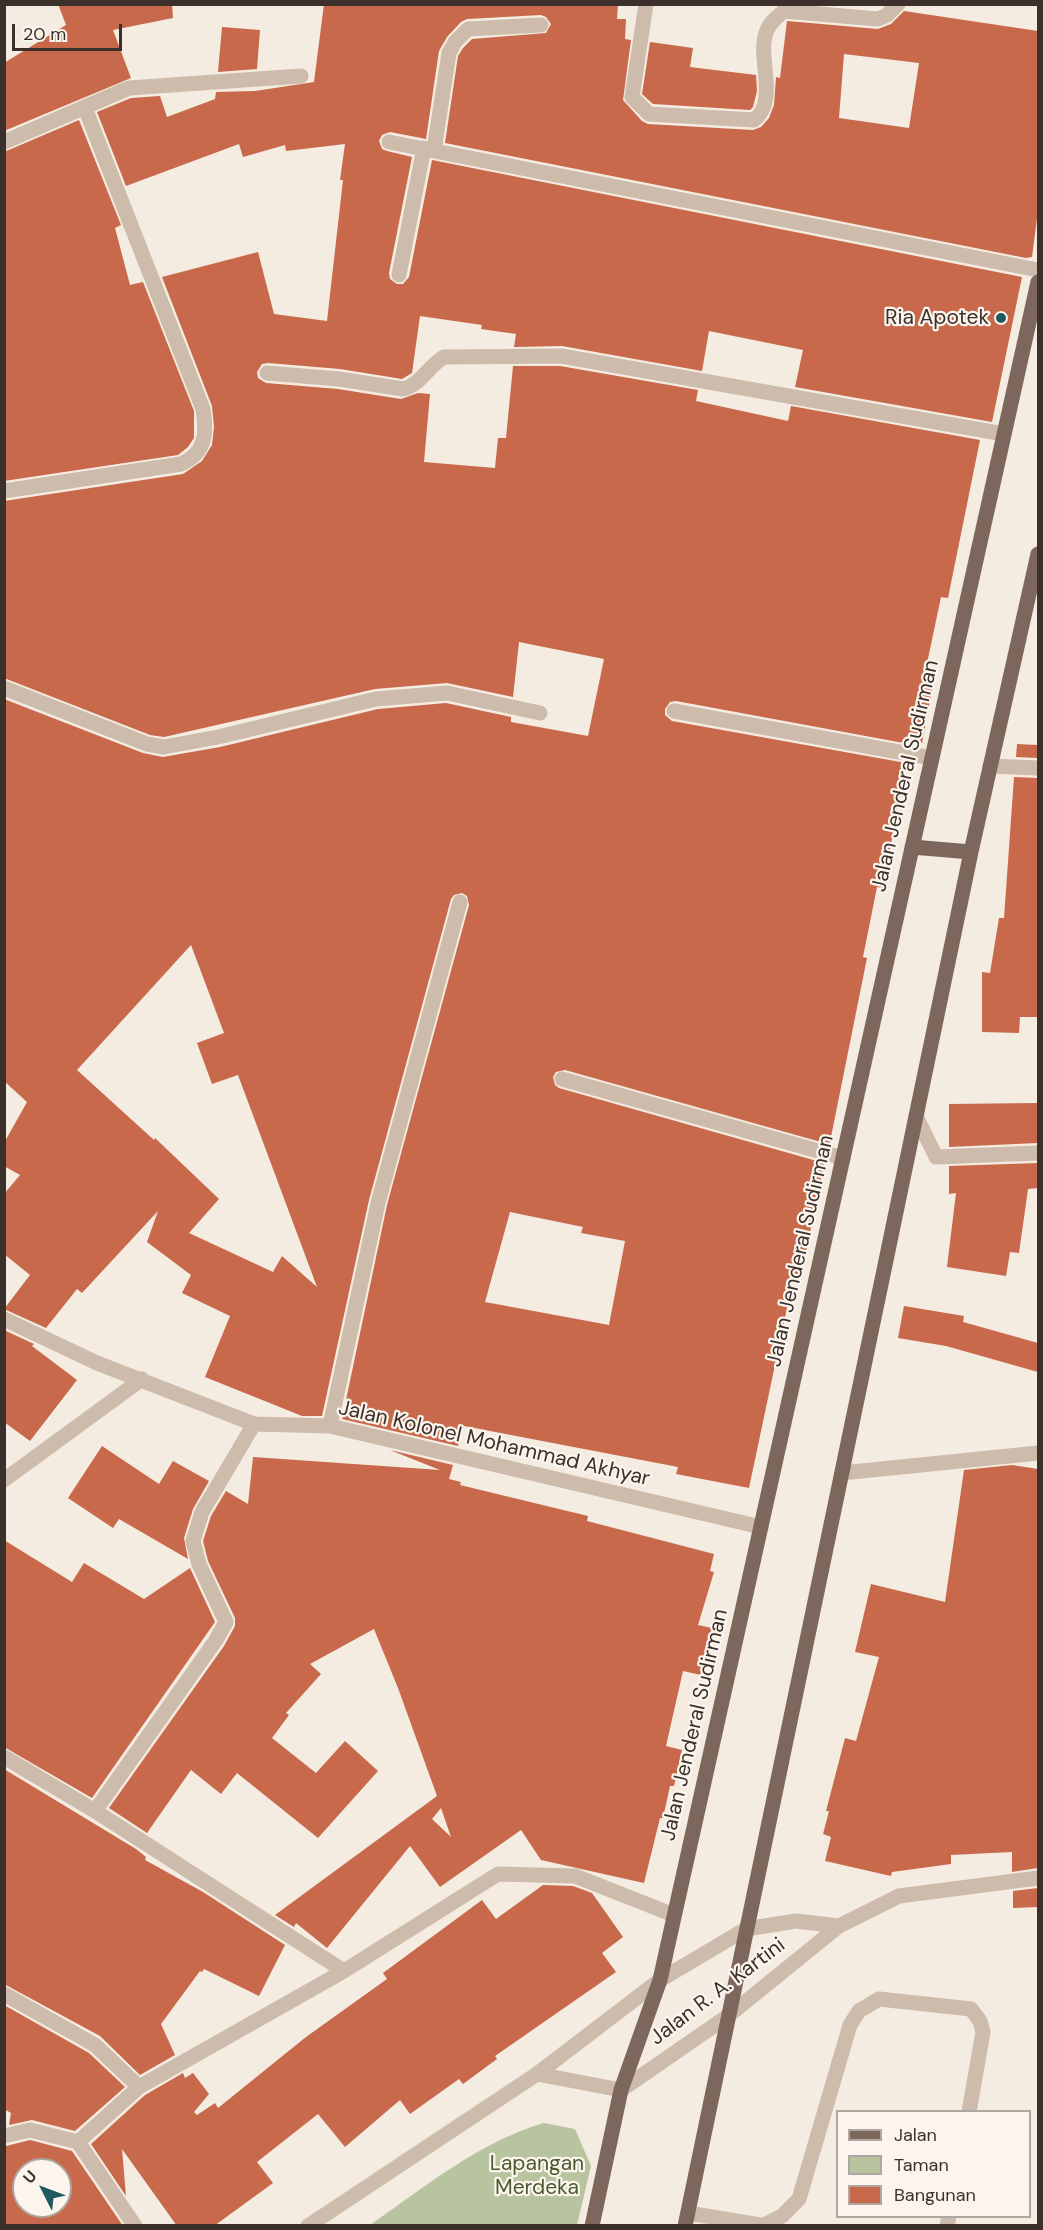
<!DOCTYPE html>
<html>
<head>
<meta charset="utf-8">
<style>
  body { margin:0 }
  #map { position:relative; width:1043px; height:2230px; overflow:hidden; background:#f4ebe1; font-family:"DM Sans",sans-serif }
  canvas { display:block }
  .frame { position:absolute; inset:0; border:6px solid #3b302b; pointer-events:none }
  .legend { position:absolute; left:836px; top:2110px; width:195px; height:108px; box-sizing:border-box; background:#fbf5ee; border:2px solid #aea6a0; margin:0; padding:8px 10px; list-style:none; font-size:18px; color:#3b302b }
  .legend li { display:flex; align-items:center; gap:12px; height:30px }
  .legend b { width:30px; border:2px solid #aea6a0 }
  .north { position:absolute; left:12px; top:2158px; width:60px; height:60px; box-sizing:border-box; background:#fbf5ee; border:2px solid #aea6a0; border-radius:50%; rotate:312deg; font-size:16px; font-weight:700; line-height:24px; text-align:center; color:#3b302b }
  .north::after { content:''; display:block; margin:auto; width:21px; height:27px; background:#1f5a5e; clip-path:polygon(50% 0,100% 100%,50% 72%,0 100%) }
  .scale { position:absolute; left:12px; top:24px; width:110px; height:27px; box-sizing:border-box; border:3px solid #3b302b; border-top:0; padding-left:8px; font-size:18px; line-height:21px; white-space:nowrap; color:#3b302b; -webkit-text-stroke:4px #fbf5ee; paint-order:stroke }
</style>
</head>
<body>
<div id="map">
<canvas width="1043" height="2230"></canvas>
<div class="frame"></div>
<ul class="legend">
<li><b style="height:8px;background:#7d675c"></b>Jalan</li>
<li><b style="height:16px;background:#b8c4a0"></b>Taman</li>
<li><b style="height:16px;background:#c8694b"></b>Bangunan</li>
</ul>
<div class="north">U</div>
<div class="scale">20 m</div>
</div>
<script>
const c = document.querySelector('canvas').getContext('2d');
c.lineJoin = 'round';
function fillPath(path, color) { c.fillStyle = color; c.fill(path, 'evenodd'); }
function stroke(path, color, width, dash) { c.strokeStyle = color; c.lineWidth = width; c.lineCap = dash ? 'butt' : 'round'; c.setLineDash(dash || []); c.stroke(path); }
function write(font, color, halo, rows, align = 'center') {
  c.font = font + ' "DM Sans",sans-serif'; c.lineWidth = 4.5; c.setLineDash([]); c.textBaseline = 'middle'; c.strokeStyle = halo; c.fillStyle = color; for (const [text, x, y, turn = 0] of rows) {
    c.save(); c.translate(x, y); c.rotate((+turn || 0) * Math.PI / 180); c.textAlign = isNaN(turn) ? turn : align; if (halo) c.strokeText(text, 0, 0); c.fillText(text, 0, 0); c.restore();
  }
}
fillPath(new Path2D(`
  M544 2123 575 2129 591 2166 577 2225H370C425 2187 479 2142 544 2123Z`), '#b8c4a0');
fillPath(new Path2D(`
  M58 4H172L173 18 113 30 131 78 4 131V63L66 25Z
  M324 4H618L617 19H626L625 39 631 40 623 100 642 121 648 124 753 130 761 127 769 118 774 105 776 77 780 78 787 21 878 29 891 24 904 11 1038 31V211L1032 257 1026 258 445 143 458 56 463 48 472 39 546 33 551 24 546 17 541 15 467 19 461 22 447 37 439 51 426 139 390 132 382 135 379 141 382 149 387 151 412 157 389 273 390 279 397 284H403L409 277 432 160 1022 277 992 422 795 387 803 350 709 331 702 371 562 346 514 347 516 334 481 329 482 325 420 316 412 373 402 379 340 369 268 363 262 364 257 372 258 378 266 383 338 389 401 399 418 393 430 394 424 462 495 468 498 438H506L513 366H560L698 390 696 401 788 421 791 406 980 440 948 598 941 597 925 673 935 675 922 743 909 741V744L676 701 670 702 665 709V715L672 721 906 763 883 888 877 887 863 957 867 958 830 1142 828 1144 565 1070 556 1072 553 1077 555 1085 559 1088 824 1163 801 1277 794 1275 749 1488 676 1474 678 1467 464 1426 458 1446 342 1419 387 1205 469 905 467 896 462 893 454 895 451 899 369 1200 322 1416H302L205 1377 230 1316 182 1293 191 1275 147 1242 158 1211 82 1293 77 1289 46 1328 4 1309 30 1275 4 1254V1194L20 1175 4 1166V1143L27 1102 4 1081V699L143 753 163 757 220 747 378 709 446 703 511 717V722L588 736 604 659 519 642 513 697 447 683 375 689 164 737 150 735 4 678V501L183 474 202 461 212 445 214 427 212 406 162 277 258 252 274 314 327 321 343 180H340L345 144 286 151 285 145 243 157 239 144 126 186 97 112 131 98 160 96 167 117 215 99 216 92 255 91 314 82ZM844 54 919 63 909 128 839 118ZM191 945 224 1033 197 1043 212 1084 238 1075 317 1287 282 1256 273 1272 189 1233 219 1199 155 1138 154 1140 77 1070ZM510 1212 583 1227 581 1233 625 1241 609 1325 485 1302Z
  M222 27 260 30 257 69 218 72Z
  M650 42 693 48 690 67 756 75 757 91 753 107 750 110 653 104 642 94Z
  M79 120 121 225 115 228 130 285 143 282 194 411V438L188 447 178 455 4 481V152Z
  M1017 744 1038 745V758L1016 757Z
  M1014 777 1038 778V1017H1020L1019 1033 982 1032V972L990 973 999 918H1004Z
  M1038 1103V1143L949 1147V1104Z
  M1038 1163V1188L1028 1189 1019 1253 1010 1252 1006 1276 947 1267 956 1193 949 1194V1166Z
  M904 1306 964 1316 963 1322 1038 1343V1372L946 1346 898 1338Z
  M4 1330 34 1344 32 1346 77 1380 30 1441 4 1422Z
  M102 1446 159 1484 173 1461 209 1481 193 1509 184 1538 188 1559 119 1519 113 1528 68 1498Z
  M390 1450 453 1465 449 1479 461 1482 460 1485 588 1516 587 1521 714 1554 710 1571 714 1572 698 1625 712 1628 701 1675 683 1671 666 1746 682 1750 674 1786H670L663 1818H660L644 1883 541 1860 521 1830 440 1887 410 1846 327 1948 296 1923 294 1927 275 1915 437 1796 398 1688 374 1629 310 1664 321 1674 286 1713 289 1715 272 1738 316 1773 345 1741 378 1771 318 1838 237 1773 221 1794 191 1770 147 1833 109 1808 224 1646 235 1626V1618L208 1561 203 1541 211 1516 226 1491 248 1504 253 1457 440 1470ZM441 1808 451 1837 432 1819Z
  M1012 1465 1038 1469V1868L1012 1872V1852L951 1855V1864L892 1872 891 1876 825 1861 831 1837 823 1834 829 1811H826L845 1738 856 1741 879 1657 855 1652 871 1584 945 1602 964 1470Z
  M4 1540 72 1582 84 1563 144 1599 190 1568 215 1622 92 1798 4 1747Z
  M4 1769 136 1849 146 1857 145 1860 203 1892 285 1945 259 1996 204 1969 202 1972 200 1971 161 2024 175 2055 140 2075 100 2036 4 1984Z
  M543 1885 573 1886 592 1893 623 1937 602 1953 616 1972 495 2056 497 2059 463 2084 459 2079 410 2114 400 2100 345 2147 318 2114 257 2162 273 2183 214 2226H177L122 2149 126 2196 91 2144 145 2095 183 2073 185 2078 193 2073 209 2094 194 2112 197 2115 215 2103 218 2108 306 2037 387 1979 383 1973 482 1900 496 1919Z
  M1038 1888V1907L1013 1908V1891Z
  M4 2005 89 2053 125 2087 75 2131 32 2120 9 2125 11 2113 4 2109Z
  M30 2140 72 2151 123 2226H4L6 2146ZM24 2170H60V2206H24Z`), '#c8694b');
stroke(new Path2D(`
  M688 2213 766 2226
  M766 2224 782 2216 799 2199 850 2025 859 2011 879 1999 971 2009 980 2021 983 2032 969 2112
  M947 2226 949 2216`), '#cdbbac', 15);
stroke(new Path2D(`
  M646 4 632 97 649 114 754 120C779 101 757 59 766 33 769 23 777 17 784 11L878 19 887 15 898 4
  M4 142 129 88 301 76
  M389 142 1038 270
  M434 150 449 53 455 42 468 29 541 25
  M399 275 424 148
  M267 373 339 379 403 389C421 385 428 366 444 357L561 356 1004 434
  M4 491 181 464C206 453 207 433 203 409L85 108
  M4 688 147 744 164 747 218 737 376 699 447 693 540 713
  M674 711 932 758
  M990 766 1038 768
  M562 1079 843 1158
  M916 1116 936 1157 1038 1153
  M4 1319 97 1363 254 1424 330 1426 761 1527
  M330 1426 378 1203 460 902
  M842 1473 1038 1453
  M4 1480 142 1379
  M4 1757 95 1811 344 1971
  M95 1811 216 1640 226 1622 199 1564 193 1541 202 1512 254 1424
  M4 1994 95 2045 139 2087
  M537 2074 621 2090 728 2016 839 1926 899 1896 1038 1878
  M4 2136 30 2130 78 2142 135 2226
  M78 2142 139 2087 344 1971 498 1874 575 1876 674 1915
  M308 2226 537 2074 660 1980 746 1929 796 1921 839 1926`), '#cdbbac', 15);
stroke(new Path2D(`
  M912 847 971 852
  M592 2226 621 2090 660 1980 1038 282
  M685 2226 971 852 1038 554`), '#7d675c', 15);
for (const [x, y, r, color] of [
  [1001,318,6,"#1f5a5e"]
]) { const dot = new Path2D(); dot.arc(x, y, r, 0, 2 * Math.PI); c.fillStyle = color; c.fill(dot); stroke(dot, '#fbf5ee', 2); }
write('21px', '#3b302b', '#fbf5ee', [
  ["Ria Apotek",989,318]
], 'right');
write('21px', '#3b302b', '#fbf5ee', [
  ["Jalan Jenderal Sudirman",906,776,-77],
  ["Jalan Jenderal Sudirman",801,1251,-77],
  ["Jalan Kolonel Mohammad Akhyar",494,1444,13],
  ["Jalan Jenderal Sudirman",695,1725,-77],
  ["Jalan R. A. Kartini",718,1992,-37]
]);
write('21px', '#4a5a2e', '#fbf5ee', [
  ["Lapangan",537,2164],
  ["Merdeka",537,2188]
]);
</script>
</body>
</html>
